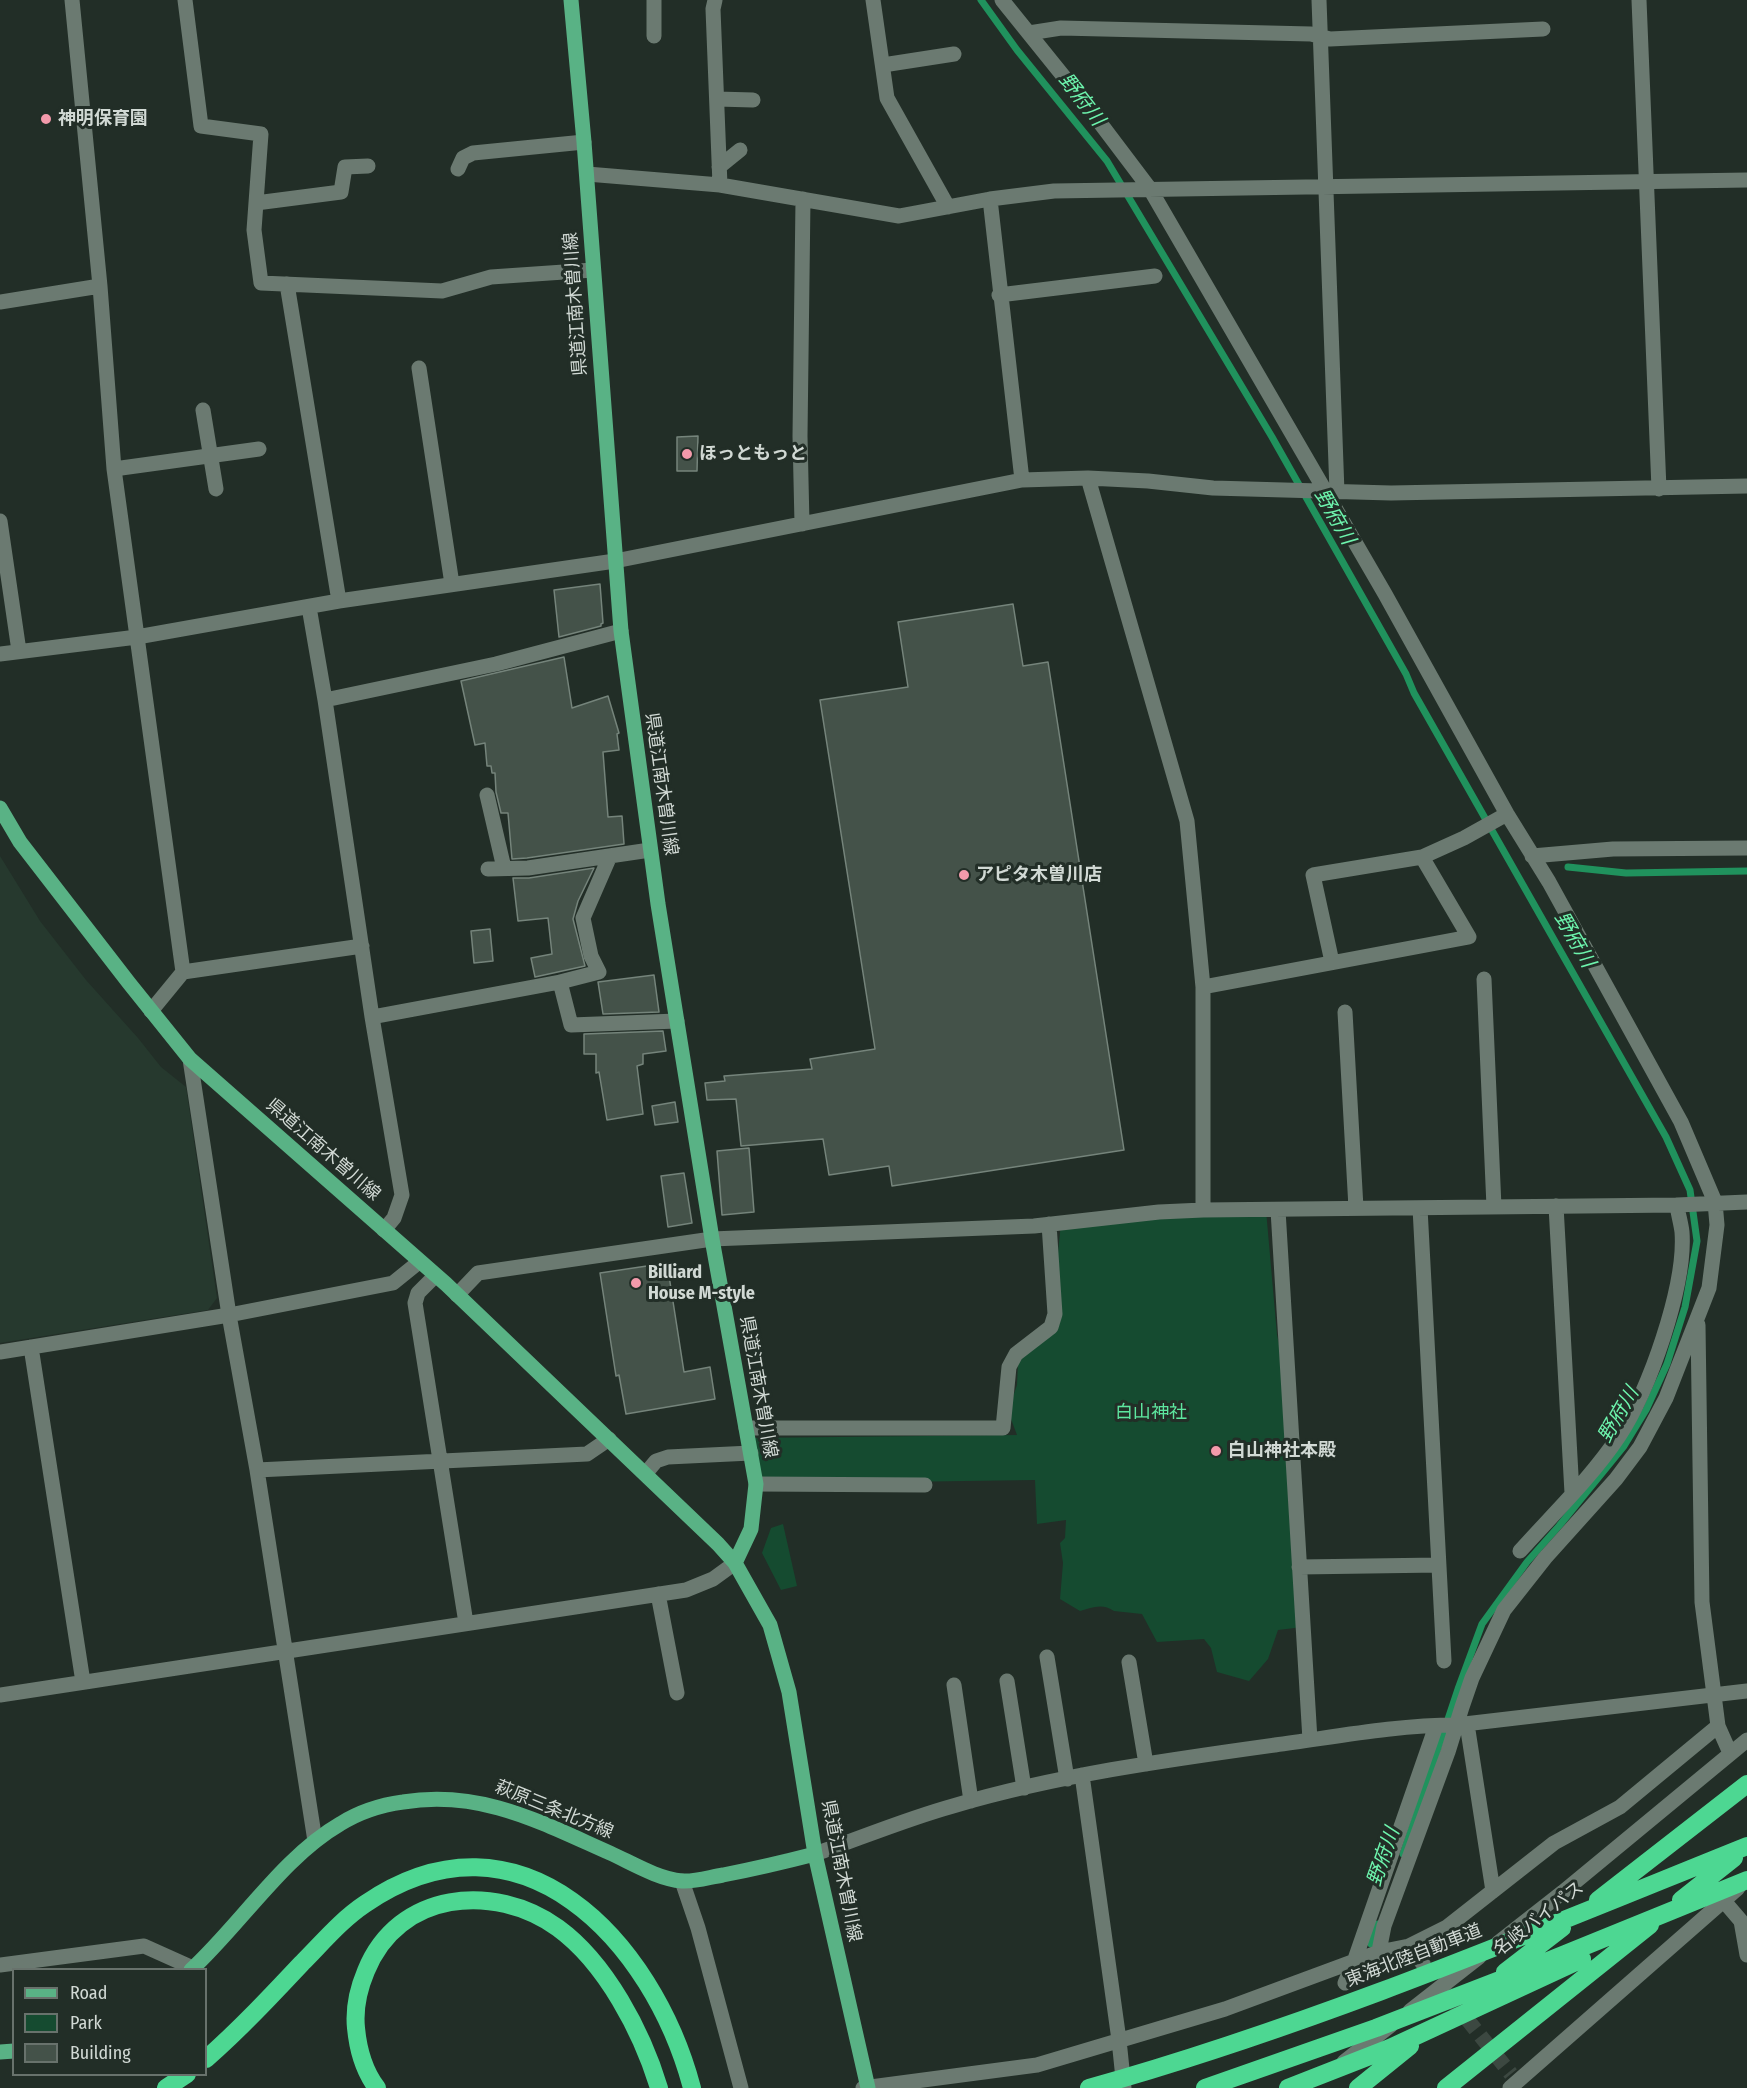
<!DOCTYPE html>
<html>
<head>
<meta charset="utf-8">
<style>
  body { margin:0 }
  #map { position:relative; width:1747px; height:2088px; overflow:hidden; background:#222e27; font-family:"Fira Sans Condensed",sans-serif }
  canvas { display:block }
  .legend { position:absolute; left:12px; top:1968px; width:195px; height:108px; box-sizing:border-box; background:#222e27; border:2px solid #68726c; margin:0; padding:8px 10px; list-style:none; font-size:18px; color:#d1d9d4 }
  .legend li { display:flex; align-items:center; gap:12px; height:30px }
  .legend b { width:30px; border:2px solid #68726c }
</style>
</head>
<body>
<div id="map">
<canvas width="1747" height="2088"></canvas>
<ul class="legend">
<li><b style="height:8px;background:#59b285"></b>Road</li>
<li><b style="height:16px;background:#154b30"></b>Park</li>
<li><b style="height:16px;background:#445249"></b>Building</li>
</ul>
</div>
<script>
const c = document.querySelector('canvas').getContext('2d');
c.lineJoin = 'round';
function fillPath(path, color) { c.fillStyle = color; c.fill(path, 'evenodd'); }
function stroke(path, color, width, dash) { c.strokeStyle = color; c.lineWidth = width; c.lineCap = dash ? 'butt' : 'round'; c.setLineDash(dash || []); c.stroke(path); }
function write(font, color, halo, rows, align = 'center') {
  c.font = font + ' "Fira Sans Condensed","Noto Sans JP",sans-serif'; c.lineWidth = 6; c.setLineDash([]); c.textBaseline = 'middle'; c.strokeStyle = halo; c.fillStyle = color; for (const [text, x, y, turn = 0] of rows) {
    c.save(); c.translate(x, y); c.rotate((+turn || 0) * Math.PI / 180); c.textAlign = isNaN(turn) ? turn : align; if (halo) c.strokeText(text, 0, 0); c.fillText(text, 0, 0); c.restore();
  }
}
fillPath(new Path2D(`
  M0 856 40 921 86 980 138 1038 161 1067 186 1087 217 1298 208 1310 0 1343Z`), '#26392e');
fillPath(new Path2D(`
  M1266 1210 1277 1335 1285 1369 1303 1627 1278 1630 1268 1659 1249 1681 1217 1672 1211 1648 1204 1639 1157 1642 1142 1614 1114 1611C1103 1603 1092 1607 1080 1611L1060 1599 1063 1563 1060 1543 1065 1538 1066 1520 1037 1524 1035 1480 756 1484 748 1438 1017 1435 1008 1411 1017 1385 1018 1363 1051 1322 1061 1223Z
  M783 1524 797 1586 781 1590 762 1553 771 1528Z`), '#154b30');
stroke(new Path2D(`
  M981 0 1017 50 1107 161 1272 437 1406 674 1414 693 1666 1137 1690 1190 1697 1241 1685 1307 1667 1364 1646 1410 1624 1446 1559 1526 1527 1562 1482 1624 1458 1689 1403 1854
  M1568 867 1626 873 1747 871
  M1371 1944 1378 1924`), '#20925d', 7);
const building = new Path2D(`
  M698 436 697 471H677V437Z
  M600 584 603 623 601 624V626L559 637 554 590Z
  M1013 604 1023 666 1048 662 1124 1150 892 1186 889 1166 829 1175 823 1139 741 1146 736 1099 707 1100 705 1083 725 1081 724 1076 812 1069 810 1059 875 1049 820 700 908 687 898 622Z
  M564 657 572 708 608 696 619 733 617 734 619 750 603 752 608 817 622 816 624 844 527 858 512 859 508 813H501L496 792 495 773H492L491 766H487L485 743 475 745 461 681Z
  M594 868 578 901 573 919 585 966 535 977 531 958 552 954 548 918 518 921 513 878H529Z
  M490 929 493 961 474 963 471 931Z
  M654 975 659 1012 603 1014 598 982Z
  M663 1031 666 1051 643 1054V1064L637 1066 643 1114 607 1120 599 1072 596 1073V1054H584V1034Z
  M675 1102 678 1122 655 1125 652 1106Z
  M749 1148 754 1212 722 1215 717 1151Z
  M684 1173 692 1223 668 1227 661 1176Z
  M667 1263 684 1372 710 1367 715 1399 626 1414 619 1375 616 1376 600 1273Z`);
fillPath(building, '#445249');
stroke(building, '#75847b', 1.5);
stroke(new Path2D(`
  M1423 1964 1511 2074`), '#3c4841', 15, [15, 8]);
stroke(new Path2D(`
  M72 0 100 286 114 469 183 972
  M185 0 201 126 261 134 254 230 261 283 442 291 491 277 593 270
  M654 0V36
  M715 0 713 9 720 185
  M873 0 887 98 948 207
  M1002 0 1085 103 1150 189 1385 594 1507 814 1549 882 1681 1122 1715 1202 1717 1225 1709 1288 1666 1398 1640 1447 1616 1479 1545 1558 1504 1610 1472 1678 1462 1707 1448 1752 1384 1926 1375 1971
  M1319 0 1337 492
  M1639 0 1659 489
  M1029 33 1061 28 1311 34 1330 39 1543 29
  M883 65 954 54
  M717 99 753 100
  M719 167 740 150
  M458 169 463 158 473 153 584 142
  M587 174 720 185 899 216 990 199 1054 191 1747 180
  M990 199 1022 480
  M256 203 341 192 345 167 368 166
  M287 284 339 601
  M999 295 1155 276
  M0 302 100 286
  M419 368 452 584
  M203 410 216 489
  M114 469 259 449
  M1088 478 1187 821 1203 987V1210
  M0 521 19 651
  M802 524 800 436 803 199
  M309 607 325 700 372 1017 402 1195 394 1218 384 1230
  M0 654 137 637 339 601 615 561 1022 480 1088 478 1148 481 1213 488 1391 493 1747 486
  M325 700 496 664 621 631
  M487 795 504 868
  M1532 856 1613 849 1747 848
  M488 869 528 868 650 850
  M1332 962 1313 875 1422 857 1464 838 1507 814
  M1484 979 1494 1207
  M560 982 599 972 591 956 583 918 610 856
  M1203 987 1469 937 1422 857
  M151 1011 183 972 362 946
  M1345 1012 1356 1208
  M372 1017 560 982 571 1025 677 1021
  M190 1059 229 1315 257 1470 315 1841
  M1556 1206 1572 1493
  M1420 1208 1444 1661
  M1278 1210 1310 1740
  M435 1276 418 1293 415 1303 466 1623
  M457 1295 478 1273 712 1239 1034 1226 1159 1212 1203 1210 1677 1205 1747 1202
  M1698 1325 1702 1602 1718 1726 1730 1753
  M31 1347 83 1682
  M0 1352 229 1315 393 1283 419 1262
  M746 1428H1003L1009 1367 1016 1354 1051 1327 1055 1314 1049 1224
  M257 1470 587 1454 609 1439
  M646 1473 656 1461 668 1457 751 1453
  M756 1484 925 1485
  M1520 1551C1553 1514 1591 1478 1619 1436 1649 1392 1686 1285 1682 1232 1681 1223 1678 1214 1677 1205
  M1299 1567 1439 1565
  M658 1594 677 1693
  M1047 1657 1067 1779
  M1129 1662 1146 1764
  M1007 1681 1024 1788
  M954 1685 971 1801
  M0 1695 686 1590 713 1579 735 1563
  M1467 1724 1493 1891
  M1082 1775 1119 2040 1124 2088
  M815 1854C861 1838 906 1819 953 1806 1058 1775 1167 1760 1275 1745 1335 1737 1396 1725 1456 1725L1747 1691
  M682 1881 698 1928 741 2088
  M1723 1900 1741 1921 1747 1955
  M1498 1943 1563 1892 1747 1740
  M1409 1946 1423 1964
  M0 1965 144 1946 193 1968
  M1345 1983 1354 1962 1436 1726
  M1410 2011 1479 1957
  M1344 2062 1391 2025
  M863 2088 1037 2065 1225 2009 1379 1952 1409 1946 1447 1927 1554 1843 1620 1807 1718 1726
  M1510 2088 1738 1888`), '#6b7a71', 15);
stroke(new Path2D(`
  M571 0 584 142 621 631 658 904 712 1239 756 1484 751 1529 735 1563
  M0 808 20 842 129 983 190 1059 446 1284 718 1544 735 1563 770 1625 789 1692 815 1854 868 2088
  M191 1970C240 1925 283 1857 340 1824 359 1812 381 1805 403 1802 481 1789 542 1823 610 1853 632 1863 658 1879 682 1881 695 1882 710 1877 723 1875 754 1869 784 1862 815 1854
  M0 2052 14 2051`), '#59b285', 15);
stroke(new Path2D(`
  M1598 1900 1747 1784
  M1681 1900 1734 1858
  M1505 1972 1562 1928
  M206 2059C240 2029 271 1996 302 1963 322 1943 341 1920 365 1904 520 1798 653 1941 692 2088
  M166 2088 187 2074
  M377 2088C364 2071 358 2049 356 2028 354 2008 358 1990 366 1971 398 1891 494 1882 558 1928 606 1963 642 2032 659 2088
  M1089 2088C1314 2025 1531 1933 1747 1846
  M1205 2088 1376 2028 1531 1968 1747 1880
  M1288 2088 1390 2048 1582 1959
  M1358 2088 1410 2046
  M1446 2088 1650 1925`), '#4dd792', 18);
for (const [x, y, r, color] of [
  [46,119,6,"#f39aab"],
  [687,454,6,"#f39aab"],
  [964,875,6,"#f39aab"],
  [636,1283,6,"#f39aab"],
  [1216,1451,6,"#f39aab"]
]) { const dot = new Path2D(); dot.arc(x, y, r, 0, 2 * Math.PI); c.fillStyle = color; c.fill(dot); stroke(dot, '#222e27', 2); }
write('bold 18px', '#d1d9d4', '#222e27', [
  ["神明保育園",58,119],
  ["ほっともっと",699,454],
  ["アピタ木曽川店",976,875],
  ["Billiard",648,1273],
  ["House M-style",648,1294],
  ["白山神社本殿",1228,1451]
], 'left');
write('18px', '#d1d9d4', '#222e27', [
  ["県道江南木曽川線",576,304,-94],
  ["県道江南木曽川線",661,784,82],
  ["県道江南木曽川線",323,1150,41],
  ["県道江南木曽川線",758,1387,80],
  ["萩原三条北方線",554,1810,22],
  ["県道江南木曽川線",841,1871,79],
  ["名岐バイパス",1539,1919,-38],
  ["東海北陸自動車道",1414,1956,-21]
]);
write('18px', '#5de69f', '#222e27', [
  ["白山神社",1151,1413]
]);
write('italic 20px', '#6df4ad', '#222e27', [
  ["野府川",1081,100,52],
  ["野府川",1334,517,60],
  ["野府川",1574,940,60],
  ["野府川",1619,1415,-60],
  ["野府川",1384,1857,-71]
]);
</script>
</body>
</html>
